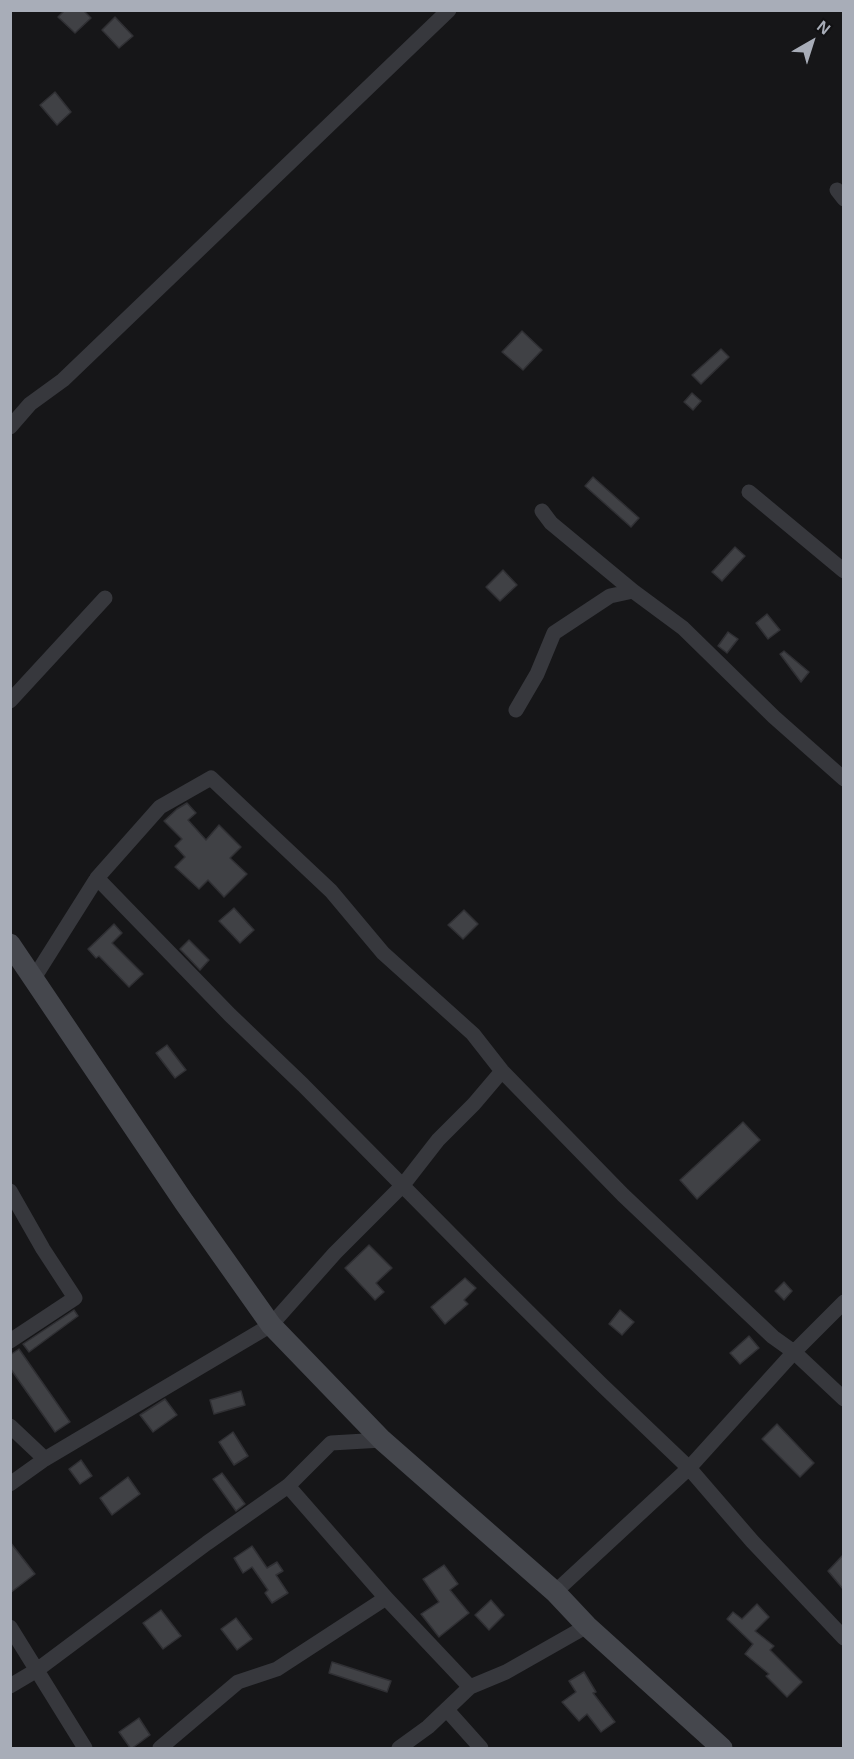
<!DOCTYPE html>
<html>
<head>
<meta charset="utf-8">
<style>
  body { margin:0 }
  #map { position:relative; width:854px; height:1759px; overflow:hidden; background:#161618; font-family:Helvetica,sans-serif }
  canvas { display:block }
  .frame { position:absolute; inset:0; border:12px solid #a8adb8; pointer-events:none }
  .north { position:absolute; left:782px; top:12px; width:60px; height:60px; -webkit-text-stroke:4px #111113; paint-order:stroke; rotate:39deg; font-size:16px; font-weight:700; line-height:24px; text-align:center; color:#a8adb8 }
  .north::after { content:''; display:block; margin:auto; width:21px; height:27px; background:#a8adb8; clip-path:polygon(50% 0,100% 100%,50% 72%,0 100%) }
</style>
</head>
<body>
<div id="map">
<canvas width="854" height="1759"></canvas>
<div class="frame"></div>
<div class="north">N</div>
</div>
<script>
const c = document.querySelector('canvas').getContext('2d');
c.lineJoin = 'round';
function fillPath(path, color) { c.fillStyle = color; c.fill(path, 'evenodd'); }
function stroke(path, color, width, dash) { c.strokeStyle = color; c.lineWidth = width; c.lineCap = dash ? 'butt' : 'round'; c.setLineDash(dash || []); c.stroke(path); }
const building = new Path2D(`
  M65 10H83L91 18 75 33 58 17Z
  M115 17 133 36 119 48 102 30Z
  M55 92 71 112 57 125 40 105Z
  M522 331 542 350 523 370 502 352Z
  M721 349 729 357 701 384 692 375Z
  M692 393 701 401 693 410 684 402Z
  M593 477 639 518 631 527 585 486Z
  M735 547 745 556 722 581 712 572Z
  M503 570 517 585 500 601 486 587Z
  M767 614 780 630 768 639 756 623Z
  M728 632 738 639 727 653 718 646Z
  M784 651 809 672 801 682 780 654Z
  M187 803 196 813 188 820 206 840 219 825 241 847 230 858 247 874 224 897 208 880 199 889 175 867 185 857 175 846 182 839 164 821 177 809Z
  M234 908 254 930 240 943 219 921Z
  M464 910 478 924 463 939 448 925Z
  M114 924 122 933 112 943 143 974 129 987 99 956 96 958 88 949Z
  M189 940 209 960 200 970 180 949Z
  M167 1045 186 1070 175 1078 156 1053Z
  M743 1122 760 1140 697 1199 680 1180Z
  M369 1245 392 1268 376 1283 384 1292 375 1300 345 1268Z
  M465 1278 476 1288 464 1300 468 1304 445 1324 431 1307Z
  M784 1282 792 1291 784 1300 775 1291Z
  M74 1310 78 1316 29 1352 23 1344Z
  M620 1310 634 1322 622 1335 609 1324Z
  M749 1336 759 1348 740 1364 730 1353Z
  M19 1349 70 1422 55 1432 10 1368V1355Z
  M241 1391 245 1405 214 1414 210 1400Z
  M165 1399 177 1415 153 1432 140 1415Z
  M777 1424 814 1463 800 1477 762 1439Z
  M233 1432 248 1456 234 1465 219 1442Z
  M81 1460 92 1476 80 1484 69 1469Z
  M222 1473 245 1504 236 1511 213 1479Z
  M128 1477 140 1494 112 1515 100 1498Z
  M10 1542 35 1574 10 1593Z
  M252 1546 267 1568 277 1562 283 1571 276 1575 288 1593 272 1603 265 1593 268 1590 252 1567 243 1573 234 1558Z
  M843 1555V1589L828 1571Z
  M444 1565 458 1584 450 1590 469 1613 439 1637 421 1614 439 1602 423 1579Z
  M491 1600 504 1615 489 1630 475 1615Z
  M757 1604 769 1617 755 1631 774 1646 770 1650 802 1682 787 1697 766 1676 769 1674 745 1654 753 1644 727 1619 733 1612 742 1619Z
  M161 1610 181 1636 163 1649 143 1623Z
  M236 1618 252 1639 237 1650 221 1629Z
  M332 1662 391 1681 387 1692 329 1673Z
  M584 1672 596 1692 593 1693 615 1722 601 1732 587 1714 579 1721 562 1702 576 1692 569 1681Z
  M139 1718 150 1735 131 1749 119 1732Z`);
fillPath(building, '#404145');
stroke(building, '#303034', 1.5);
stroke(new Path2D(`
  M837 190 844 199
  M10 427 30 404 63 380 449 10
  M749 492 844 571
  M542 511 551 523 633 591 683 628 774 717 844 779
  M10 701 105 598
  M516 710 537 674 554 633 610 596 633 591
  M97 878 230 1015 303 1085 489 1273 601 1384 689 1468 752 1541 844 1638
  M34 978 97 878 160 807 211 778 331 891 383 953 473 1034 502 1071 623 1195 773 1337 794 1352 844 1399
  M10 1191 43 1249 75 1298 10 1341
  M10 1426 45 1459
  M10 1484 45 1459 271 1325 335 1253 403 1185 438 1140 474 1104 502 1071
  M288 1486 386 1598 470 1687
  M555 1592 689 1468 794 1352 844 1302
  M10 1627 85 1748
  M10 1686 37 1670 207 1543 288 1486 331 1443 382 1440
  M447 1710 481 1748
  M160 1748 238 1682 277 1669 386 1598
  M399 1748 428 1727 470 1687 506 1672 587 1626`), '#37383d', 15);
stroke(new Path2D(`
  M10 944 184 1202 271 1325 382 1440 555 1592 587 1626 722 1748`), '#45474d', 21);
</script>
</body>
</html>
